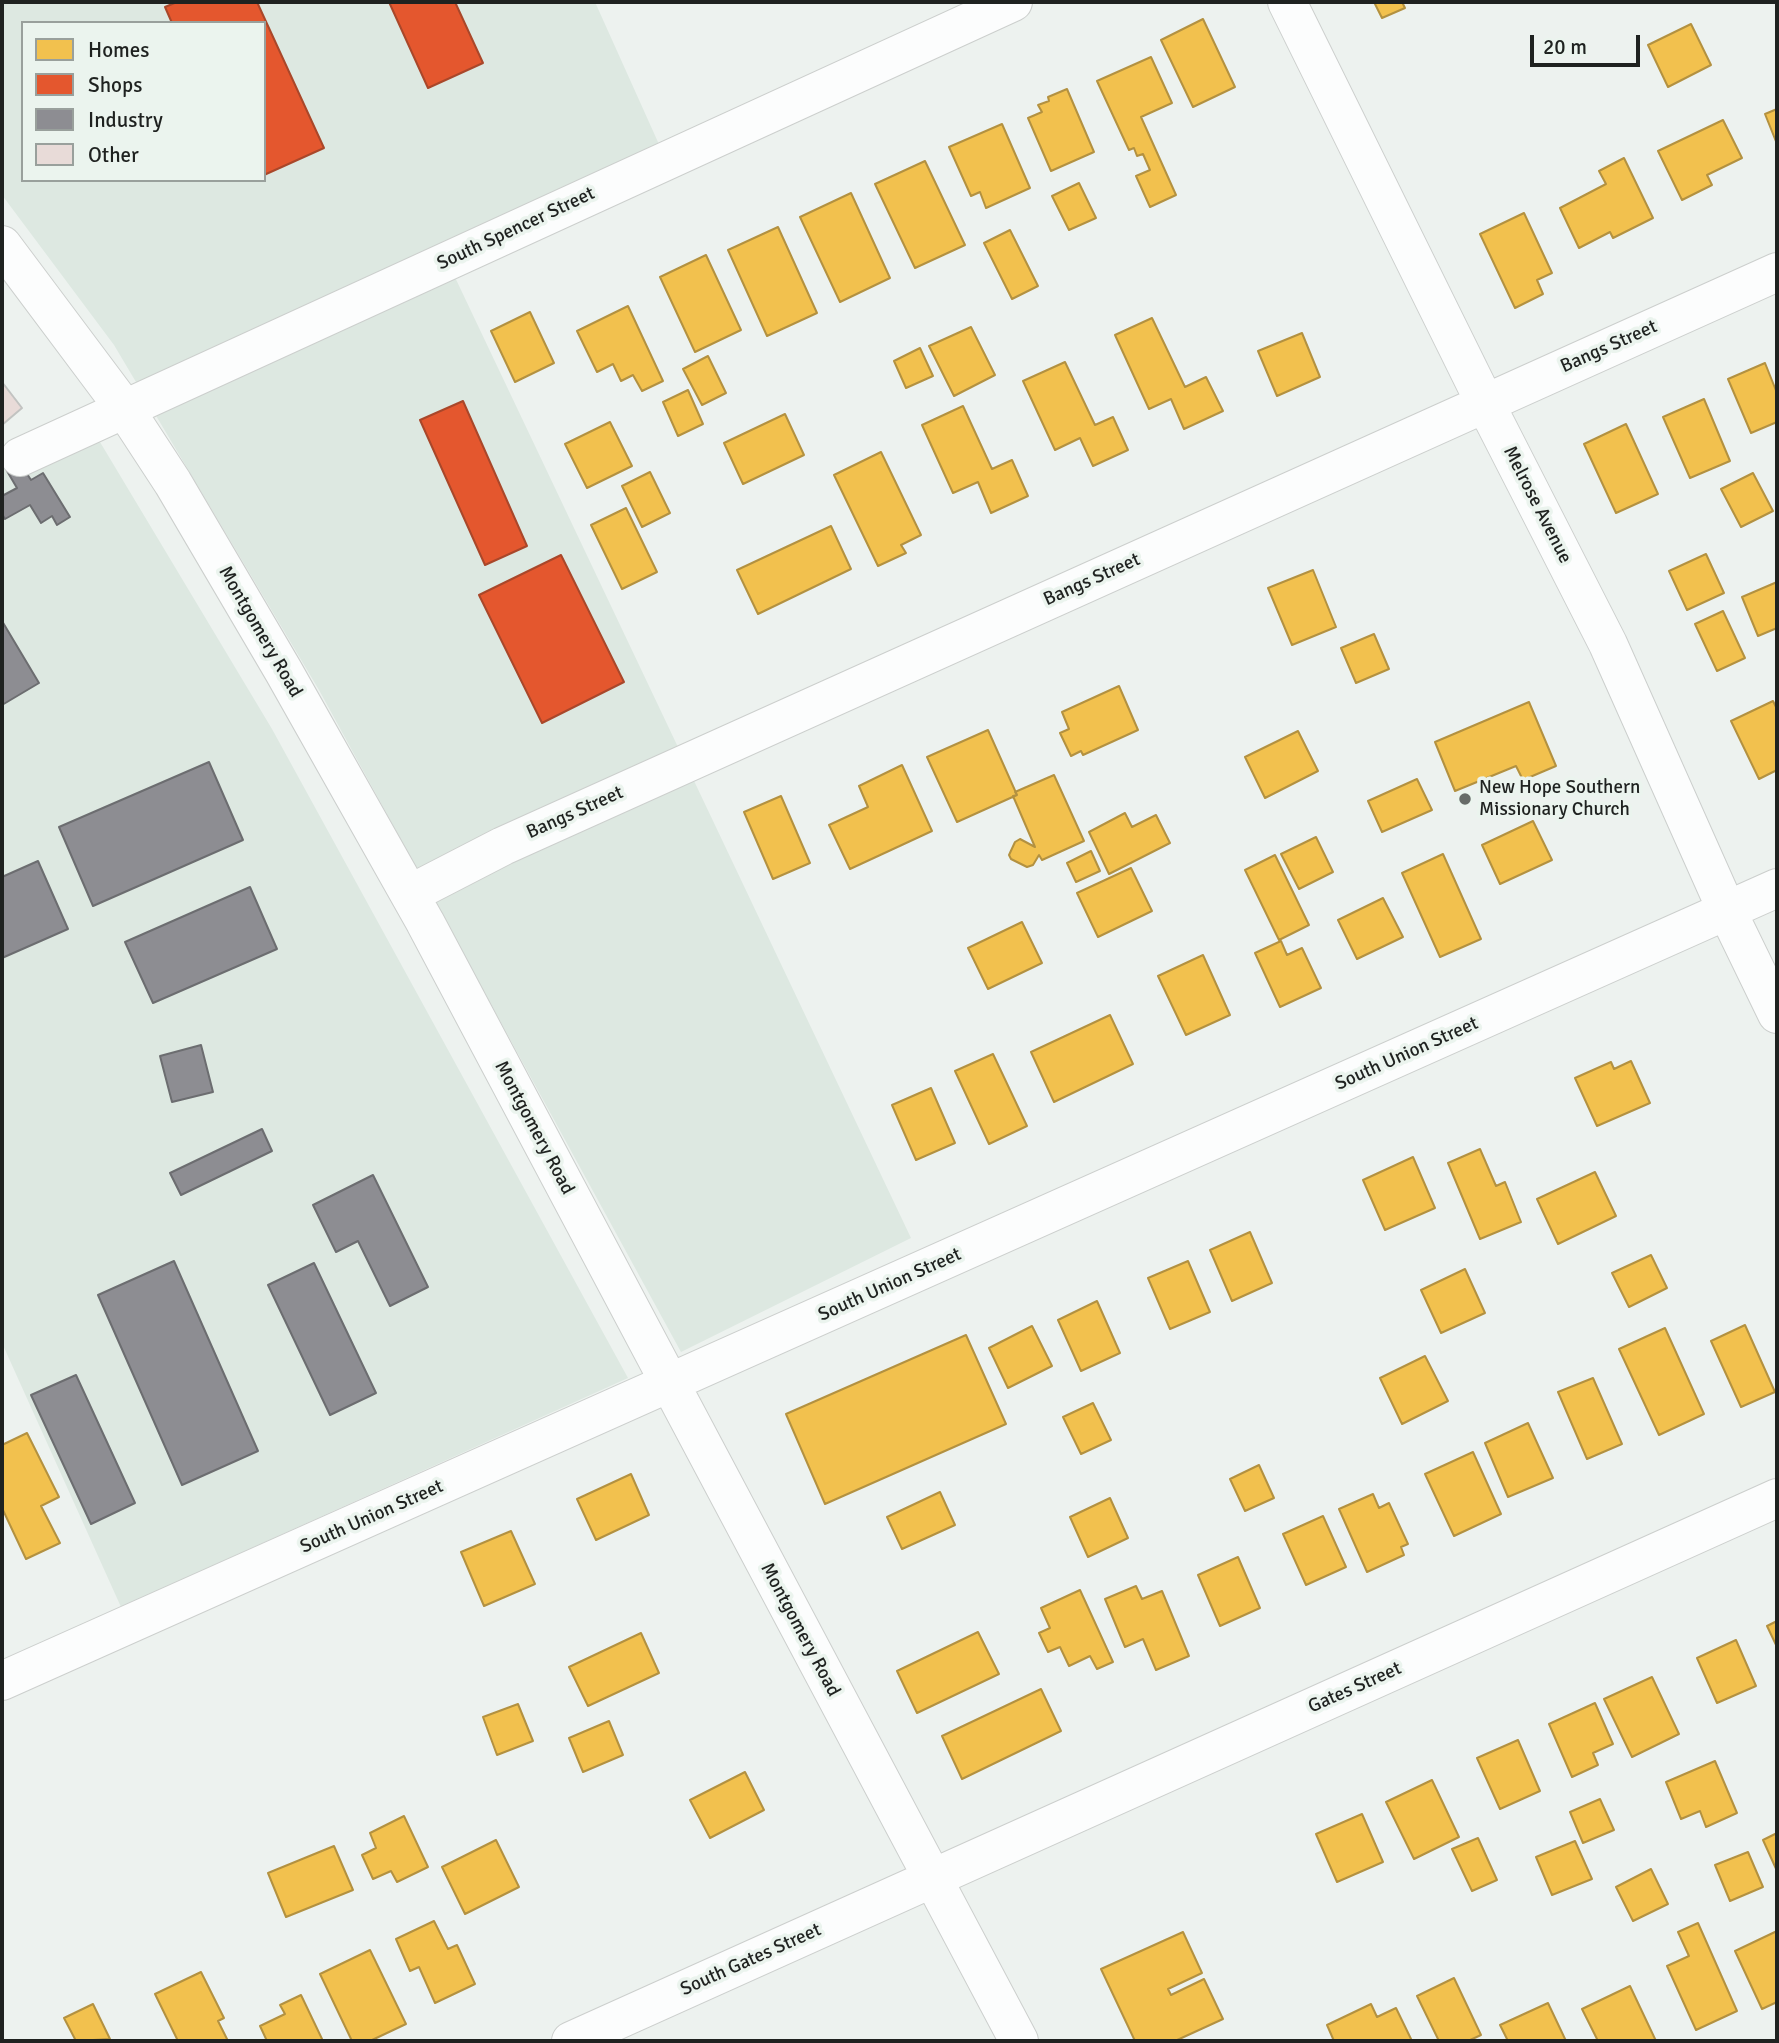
<!DOCTYPE html>
<html>
<head>
<meta charset="utf-8">
<style>
  body { margin:0 }
  #map { position:relative; width:1779px; height:2043px; overflow:hidden; background:#edf2ef; font-family:Signika,sans-serif }
  canvas { display:block }
  .frame { position:absolute; inset:0; border:4px solid #1f2220; pointer-events:none }
  .legend { position:absolute; left:21px; top:21px; width:245px; height:161px; box-sizing:border-box; background:#ebf4ee; border:2px solid #99a09c; margin:0; padding:9px 12px; list-style:none; font-size:21px; color:#1f2220 }
  .legend li { display:flex; align-items:center; gap:14px; height:35px }
  .legend b { width:35px; border:2px solid #99a09c }
  .scale { position:absolute; left:1530px; top:35px; width:110px; height:32px; box-sizing:border-box; border:4px solid #1f2220; border-top:0; padding-left:9px; font-size:21px; line-height:24px; white-space:nowrap; color:#1f2220; -webkit-text-stroke:5px #ebf4ee; paint-order:stroke }
</style>
</head>
<body>
<div id="map">
<canvas width="1779" height="2043"></canvas>
<div class="frame"></div>
<ul class="legend">
<li><b style="height:19px;background:#f2c14e"></b>Homes</li>
<li><b style="height:19px;background:#e4572e"></b>Shops</li>
<li><b style="height:19px;background:#8d8d92"></b>Industry</li>
<li><b style="height:19px;background:#e8dbd8"></b>Other</li>
</ul>
<div class="scale">20 m</div>
</div>
<script>
const c = document.querySelector('canvas').getContext('2d');
c.lineJoin = 'round';
function fillPath(path, color) { c.fillStyle = color; c.fill(path, 'evenodd'); }
function stroke(path, color, width, dash) { c.strokeStyle = color; c.lineWidth = width; c.lineCap = dash ? 'butt' : 'round'; c.setLineDash(dash || []); c.stroke(path); }
function write(font, color, halo, rows, align = 'center') {
  c.font = font + ' Signika,sans-serif'; c.lineWidth = 7; c.setLineDash([]); c.textBaseline = 'middle'; c.strokeStyle = halo; c.fillStyle = color; for (const [text, x, y, turn = 0] of rows) {
    c.save(); c.translate(x, y); c.rotate((+turn || 0) * Math.PI / 180); c.textAlign = isNaN(turn) ? turn : align; if (halo) c.strokeText(text, 0, 0); c.fillText(text, 0, 0); c.restore();
  }
}
fillPath(new Path2D(`
  M2 2H595L671 171 452 271 911 1238 681 1352 319 690 114 345 2 195ZM23 23H264V180H23Z
  M82 412 272 729 628 1378 121 1607 2 1343V449Z`), '#dde8e1');
const homes = new Path2D(`
  M1374 2H1402L1405 8 1382 18Z
  M1203 19 1235 87 1193 107 1161 40Z
  M1691 24 1711 65 1668 87 1648 45Z
  M1151 57 1172 103 1141 117 1176 195 1150 207 1136 176 1150 170 1143 154 1137 156 1134 148 1129 150 1097 81Z
  M1067 89 1094 152 1051 171 1028 118 1042 112 1038 105 1049 101 1048 97Z
  M1777 109V144L1765 114Z
  M1723 120 1742 158 1707 175 1712 185 1682 200 1658 151Z
  M1002 124 1030 188 986 208 980 192 971 196 949 147Z
  M1624 158 1653 218 1613 238 1610 232 1579 248 1560 208 1606 184 1599 171Z
  M925 161 965 245 915 268 875 184Z
  M1079 183 1096 218 1069 230 1052 196Z
  M851 193 890 278 840 302 800 217Z
  M1524 213 1552 273 1537 280 1543 294 1515 308 1480 234Z
  M778 227 817 313 767 336 728 250Z
  M1010 230 1038 286 1012 299 984 243Z
  M706 255 741 330 695 352 660 277Z
  M628 306 663 381 642 391 633 375 621 381 613 364 597 372 577 331Z
  M530 312 554 363 515 382 491 331Z
  M1152 318 1185 387 1206 377 1223 411 1184 429 1171 399 1149 409 1115 335Z
  M971 327 995 375 954 396 929 346Z
  M1302 333 1320 377 1277 396 1258 351Z
  M920 348 933 376 906 388 894 361Z
  M708 356 726 393 702 405 683 369Z
  M1065 362 1095 425 1113 417 1128 450 1093 466 1080 438 1055 450 1023 381Z
  M1765 363 1777 393V422L1751 433 1728 379Z
  M688 390 703 424 678 436 663 402Z
  M1704 399 1730 461 1690 478 1663 417Z
  M963 406 992 469 1012 460 1028 496 991 513 978 482 953 493 922 425Z
  M785 414 804 455 743 484 724 443Z
  M610 422 632 466 587 488 565 444Z
  M1626 424 1658 494 1616 513 1584 444Z
  M881 452 921 535 901 545 906 553 878 566 834 475Z
  M650 472 670 513 642 527 622 486Z
  M1753 473 1773 511 1741 527 1721 489Z
  M626 508 657 572 622 589 591 525Z
  M831 526 851 569 758 614 737 570Z
  M1706 554 1724 593 1687 610 1669 571Z
  M1313 570 1336 627 1292 645 1268 588Z
  M1777 582V628L1758 636 1742 597Z
  M1723 611 1745 658 1717 671 1695 624Z
  M1374 634 1389 669 1356 683 1341 648Z
  M1119 686 1138 730 1083 755 1081 751 1071 756 1060 733 1069 729 1062 712Z
  M1773 701 1777 709V770L1759 779 1731 721Z
  M1529 702 1556 766 1523 780 1516 766 1455 791 1435 742Z
  M988 730 1017 795 957 822 927 757Z
  M1298 731 1318 771 1265 798 1245 757Z
  M902 765 932 831 850 869 829 825 868 807 859 786Z
  M1054 775 1084 841 1042 860 1039 855 1033 865 1027 867 1011 859 1009 855 1015 842 1020 839 1035 847 1013 796 1017 795 1015 792Z
  M1417 779 1432 810 1382 832 1368 801Z
  M781 796 810 863 773 879 744 812Z
  M1125 813 1132 827 1156 815 1170 843 1109 874 1089 832Z
  M1533 821 1552 860 1500 884 1482 845Z
  M1316 837 1333 872 1299 889 1281 854Z
  M1091 851 1100 871 1076 882 1067 863Z
  M1443 854 1481 939 1440 957 1402 873Z
  M1275 855 1309 925 1279 940 1245 870Z
  M1131 868 1152 911 1098 937 1077 893Z
  M1383 898 1403 937 1357 959 1338 920Z
  M1022 922 1042 963 988 989 968 948Z
  M1281 941 1287 955 1302 948 1321 988 1280 1007 1255 953Z
  M1203 955 1230 1015 1186 1035 1158 976Z
  M1110 1015 1133 1064 1054 1102 1031 1052Z
  M993 1054 1027 1126 989 1144 955 1071Z
  M1631 1061 1650 1103 1597 1126 1575 1078 1611 1062 1614 1069Z
  M931 1088 955 1143 916 1160 892 1105Z
  M1480 1149 1496 1186 1505 1182 1521 1222 1480 1239 1448 1163Z
  M1413 1157 1435 1208 1385 1230 1363 1180Z
  M1595 1172 1616 1216 1558 1244 1537 1199Z
  M1250 1232 1272 1283 1232 1301 1210 1250Z
  M1651 1255 1667 1288 1629 1307 1612 1273Z
  M1188 1261 1210 1312 1170 1329 1148 1278Z
  M1465 1269 1485 1313 1441 1333 1421 1290Z
  M1097 1301 1120 1353 1081 1371 1058 1320Z
  M1745 1325 1775 1392 1741 1407 1711 1341Z
  M1032 1326 1052 1366 1008 1388 989 1348Z
  M1665 1328 1704 1414 1659 1435 1619 1349Z
  M966 1335 1006 1424 825 1504 786 1414Z
  M1425 1356 1448 1401 1402 1424 1380 1378Z
  M1593 1378 1622 1444 1587 1459 1558 1392Z
  M1093 1403 1111 1440 1081 1454 1063 1417Z
  M1528 1423 1553 1478 1508 1497 1485 1443Z
  M27 1433 59 1497 41 1506 60 1543 26 1559 2 1508V1445Z
  M1473 1452 1501 1514 1454 1536 1425 1474Z
  M1259 1465 1274 1498 1245 1511 1230 1479Z
  M631 1474 649 1515 596 1540 577 1499Z
  M940 1492 955 1525 902 1549 887 1517Z
  M1373 1494 1379 1508 1389 1503 1408 1544 1401 1547 1404 1555 1367 1572 1339 1509Z
  M1110 1498 1128 1538 1088 1557 1070 1517Z
  M1323 1516 1346 1567 1306 1585 1283 1534Z
  M511 1531 535 1584 484 1606 461 1552Z
  M1238 1557 1260 1608 1220 1626 1198 1575Z
  M1136 1586 1142 1599 1162 1591 1189 1656 1156 1670 1143 1639 1125 1647 1105 1599Z
  M1080 1590 1113 1662 1097 1669 1090 1656 1069 1666 1060 1647 1048 1652 1039 1633 1050 1628 1041 1608Z
  M1777 1621V1647L1767 1626Z
  M978 1632 999 1674 917 1713 897 1671Z
  M641 1633 659 1673 588 1706 569 1667Z
  M1736 1640 1756 1686 1717 1703 1697 1658Z
  M1652 1677 1679 1734 1632 1757 1604 1699Z
  M1041 1689 1061 1731 962 1779 942 1736Z
  M1595 1703 1613 1744 1593 1753 1598 1765 1572 1777 1549 1724Z
  M518 1704 533 1741 497 1755 483 1717Z
  M609 1721 623 1755 583 1772 569 1738Z
  M1518 1740 1540 1791 1500 1809 1477 1758Z
  M1715 1761 1737 1813 1706 1827 1700 1811 1681 1819 1666 1782Z
  M745 1772 764 1810 710 1838 690 1800Z
  M1432 1780 1459 1837 1414 1859 1386 1802Z
  M1600 1799 1614 1830 1583 1843 1570 1812Z
  M1362 1814 1383 1862 1337 1882 1316 1834Z
  M404 1816 428 1867 397 1882 391 1871 373 1879 362 1855 376 1848 370 1833Z
  M1777 1833V1871L1763 1840Z
  M1478 1838 1497 1880 1472 1891 1452 1849Z
  M496 1840 519 1887 465 1914 442 1867Z
  M1575 1841 1592 1879 1552 1895 1536 1857Z
  M334 1846 353 1890 286 1917 268 1873Z
  M1748 1852 1763 1887 1730 1901 1715 1865Z
  M1651 1869 1668 1904 1633 1921 1616 1887Z
  M434 1921 448 1949 457 1945 475 1984 435 2003 419 1967 410 1971 396 1939Z
  M1698 1923 1737 2011 1696 2030 1667 1966 1689 1956 1678 1932Z
  M1777 1931V2002L1762 2009 1735 1951Z
  M1183 1932 1202 1973 1168 1989 1171 1995 1204 1979 1223 2019 1175 2041H1135L1101 1969Z
  M370 1950 406 2024 370 2041H352L320 1974Z
  M201 1972 224 2018 218 2021 228 2041H178L155 1994Z
  M1454 1978 1481 2035 1468 2041H1439L1417 1996Z
  M1630 1986 1656 2041H1598L1582 2009Z
  M301 1995 323 2041H267L260 2026 285 2014 280 2005Z
  M1548 2003 1566 2041H1508L1500 2025Z
  M93 2004 110 2039 76 2041 64 2018Z
  M1371 2004 1377 2017 1396 2008 1412 2041H1334L1327 2025Z`);
fillPath(homes, '#f2c14e');
stroke(homes, '#b39140', 2);
const shops = new Path2D(`
  M177 2H257L324 148 264 175V23H172L165 7Z
  M389 2H455L483 63 428 88Z
  M463 401 527 546 485 565 420 420Z
  M561 555 624 682 542 723 479 595Z`);
fillPath(shops, '#e4572e');
stroke(shops, '#a9472a', 2);
const industry = new Path2D(`
  M20 463 31 480 43 473 70 517 57 525 52 516 41 523 30 505 5 519 2 514V496L17 488 7 471Z
  M2 621 39 683 2 705Z
  M209 762 243 840 93 906 59 827Z
  M38 861 68 929 2 958V877Z
  M250 887 277 949 153 1003 125 942Z
  M201 1045 213 1092 172 1102 160 1056Z
  M262 1129 272 1151 181 1195 170 1173Z
  M373 1175 428 1287 390 1306 358 1241 336 1252 313 1205Z
  M174 1261 258 1451 182 1485 98 1295Z
  M314 1263 376 1393 330 1415 268 1285Z
  M76 1375 135 1503 91 1524 31 1395Z`);
fillPath(industry, '#8d8d92');
stroke(industry, '#6c6d70', 2);
const building = new Path2D(`
  M2 382 22 408 2 425Z`);
fillPath(building, '#e8dbd8');
stroke(building, '#c2c3c1', 2);
const minor = new Path2D(`
  M1287 2 1485 403 1608 644 1727 911 1777 1014
  M2 245 124 408 173 483 284 672 425 922 1019 2041
  M20 457 1013 2
  M410 894 503 846 1777 272
  M2 1681 1777 888
  M571 2041 1777 1498`);
stroke(minor, '#cccfcd', 40);
stroke(minor, '#fcfdfd', 38);
for (const [x, y, r, color] of [
  [1465,799,7,"#676b68"]
]) { const dot = new Path2D(); dot.arc(x, y, r, 0, 2 * Math.PI); c.fillStyle = color; c.fill(dot); stroke(dot, '#ebf4ee', 2.5); }
write('19px', '#1f2220', '#ebf4ee', [
  ["South Spencer Street",516,229,-25],
  ["Bangs Street",1609,347,-24],
  ["Melrose Avenue",1537,505,63],
  ["Bangs Street",1092,580,-24],
  ["Montgomery Road",260,632,60],
  ["Bangs Street",575,813,-24],
  ["South Union Street",1407,1054,-24],
  ["Montgomery Road",534,1128,62],
  ["South Union Street",890,1285,-24],
  ["South Union Street",372,1517,-24],
  ["Montgomery Road",800,1630,62],
  ["Gates Street",1355,1688,-24],
  ["South Gates Street",751,1960,-24]
]);
write('19px', '#1f2220', '#ebf4ee', [
  ["New Hope Southern",1479,788],
  ["Missionary Church",1479,810]
], 'left');
</script>
</body>
</html>
